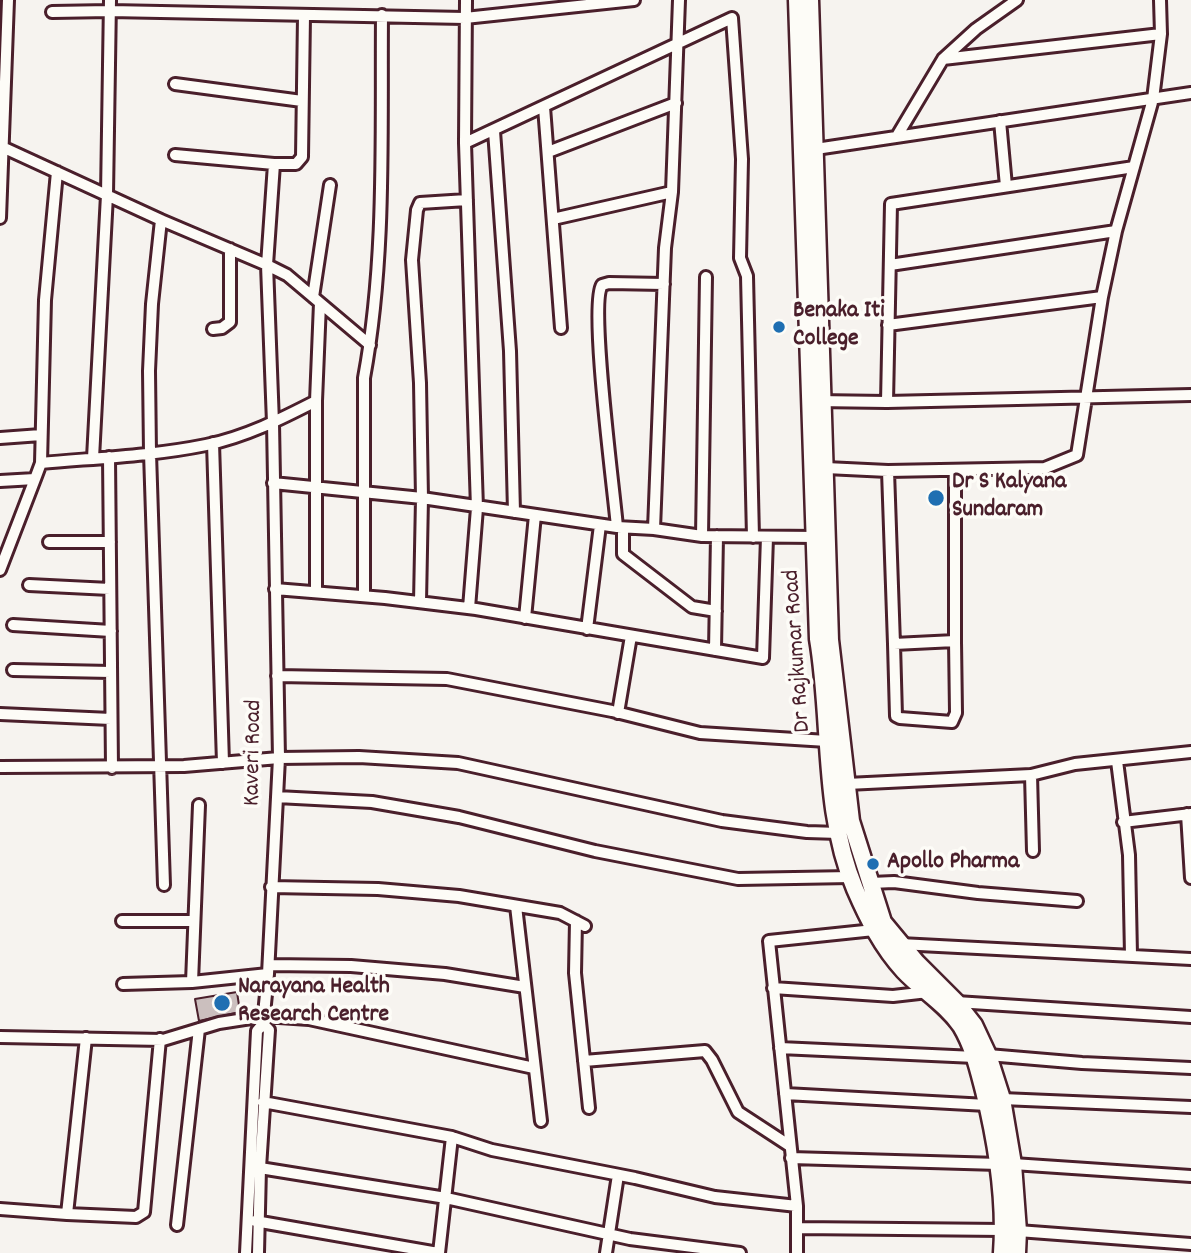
<!DOCTYPE html>
<html>
<head>
<meta charset="utf-8">
<style>
  body { margin:0 }
  canvas { display:block; background:#f6f3ef }
</style>
</head>
<body>
<canvas width="1191" height="1253"></canvas>
<script>
const c = document.querySelector('canvas').getContext('2d');
c.lineJoin = 'round';
function fillPath(path, color) { c.fillStyle = color; c.fill(path, 'evenodd'); }
function stroke(path, color, width, dash) { c.strokeStyle = color; c.lineWidth = width; c.lineCap = dash ? 'butt' : 'round'; c.setLineDash(dash || []); c.stroke(path); }
function write(font, color, halo, rows, align = 'center') {
  c.font = font + ' Dekko,sans-serif'; c.lineWidth = 7; c.setLineDash([]); c.textBaseline = 'middle'; c.strokeStyle = halo; c.fillStyle = color; for (const [text, x, y, turn = 0] of rows) {
    c.save(); c.translate(x, y); c.rotate((+turn || 0) * Math.PI / 180); c.textAlign = isNaN(turn) ? turn : align; if (halo) c.strokeText(text, 0, 0); c.fillText(text, 0, 0); c.restore();
  }
}
const building = new Path2D(`
  M237 992 240 1012 199 1021 195 999Z`);
fillPath(building, '#cbbfbe');
stroke(building, '#4a1f2b', 2);
const street = new Path2D(`
  M466 0 465 143 477 508 469 608
  M52 12 110 11 465 18 634 0
  M943 59 1161 34
  M175 84 302 101
  M544 107 561 328
  M1000 121 1006 186
  M494 131 510 351 514 512
  M897 136 943 59 976 29 1017 0
  M465 143 732 18 742 159 740 258 747 276 753 537
  M0 146 161 220 267 265 287 275 370 345
  M809 150 1191 93
  M548 152 676 103
  M175 155 274 164H296L302 157 304 16
  M0 218 8 0
  M553 219 672 192
  M161 220 152 304 149 371 150 453 164 885
  M890 265 1116 231
  M313 297 330 185
  M888 325 1102 297
  M213 329 222 328 230 322V249
  M816 401 887 402 1191 395
  M887 402 891 204 1134 167
  M0 438 41 435
  M213 443 223 763
  M109 457 112 768
  M93 458 107 195 110 0
  M41 463 45 300 57 172
  M826 468 888 471 1045 468 1077 455 1102 297 1116 231 1153 99 1161 34 1160 0
  M888 471 894 644 955 641V470
  M0 481 35 479 41 463C96 458 152 456 206 445 245 437 281 419 316 401L320 303
  M273 483 422 498 617 527 654 529 702 536 818 537
  M617 527C614 491 589 305 602 285L609 283 664 284
  M623 528V554L692 607 716 611
  M654 529 665 248 672 192 679 0
  M702 536 706 277
  M49 542H110
  M0 570 35 479
  M29 585 110 589
  M275 589 385 598 476 609 763 658 767 537
  M316 592V401
  M364 596V378C386 259 381 135 382 15
  M420 602 422 498 420 383 412 260 417 210 420 203 467 200
  M525 618 535 515
  M13 625 111 631
  M587 629 600 525
  M894 644 896 716 900 718 952 722 956 713 955 641
  M715 650 717 536
  M13 670 111 672
  M277 676 447 679 612 711 700 733 827 741
  M618 713 631 636
  M0 714 111 719
  M1117 761 1129 855 1131 955
  M0 767 184 766 279 758 359 757 458 763 722 821 807 832 839 833
  M1031 775 1033 851
  M847 784 1031 775 1075 764 1191 752
  M277 797 372 802 459 817 595 851 738 879 851 877
  M199 805 192 982 268 974
  M1187 814 1191 878
  M1123 822 1191 814
  M871 883 894 882 978 893 1077 901
  M271 887 378 889 459 896 560 913 585 926
  M516 906 541 1121
  M122 921H194
  M576 921 575 973 589 1108
  M900 944 1191 959
  M269 965 351 966 445 974 525 987
  M123 984 192 982
  M773 988 893 996 928 992
  M956 1002 1191 1017
  M0 1037 163 1040 219 1023 264 1016 309 1019 534 1068
  M780 1048 975 1057
  M988 1055 1082 1063 1191 1068
  M584 1061 705 1051 712 1060 738 1112 790 1146
  M785 1094 987 1105
  M1002 1099 1191 1107
  M263 1102 452 1137 492 1150 635 1178 715 1197 797 1206
  M791 1158 999 1164
  M1013 1164 1191 1176
  M260 1168 446 1198 630 1239 740 1253
  M0 1209 67 1214 86 1038
  M67 1214 136 1217 144 1212 160 1039
  M255 1221 438 1253
  M177 1225 199 1029
  M797 1228 1004 1230
  M1018 1231 1191 1244
  M246 1253 257 1031 263 1024 268 974 279 758 273 423 267 265 274 164
  M258 1253 260 1168 269 1030 263 1024
  M439 1253 452 1137
  M606 1253 618 1175
  M797 1253V1206L769 941 874 930`);
const secondary = new Path2D(`
  M797 0 818 639C832 721 822 811 855 889 868 919 882 947 904 971 922 990 946 1004 961 1026 973 1046 978 1068 984 1091 997 1144 1006 1198 1002 1253
  M810 0 830 640 851 821 883 922 917 963 956 1002 974 1025 988 1055 1002 1099 1013 1164 1018 1231 1017 1253`);
stroke(street, '#4a1f2b', 16);
stroke(secondary, '#4a1f2b', 21);
stroke(street, '#fdfcf7', 10);
stroke(secondary, '#fdfcf7', 16);
for (const [x, y, r, color] of [
  [779,327,7,"#1f6fb2"],
  [936,498,9,"#1f6fb2"],
  [873,864,7,"#1f6fb2"],
  [222,1003,9,"#1f6fb2"]
]) { const dot = new Path2D(); dot.arc(x, y, r, 0, 2 * Math.PI); c.fillStyle = color; c.fill(dot); stroke(dot, '#fdfcf7', 2.5); }
write('bold 24px', '#4a1f2b', '#fdfcf7', [
  ["Benaka Iti",793,313],
  ["College",793,341],
  ["Dr S Kalyana",952,484],
  ["Sundaram",952,512],
  ["Apollo Pharma",887,864],
  ["Narayana Health",238,989],
  ["Research Centre",238,1017]
], 'left');
write('24px', '#4a1f2b', '#fdfcf7', [
  ["Dr Rajkumar Road",799,651,-94],
  ["Kaveri Road",255,753,-89]
]);
</script>
</body>
</html>
